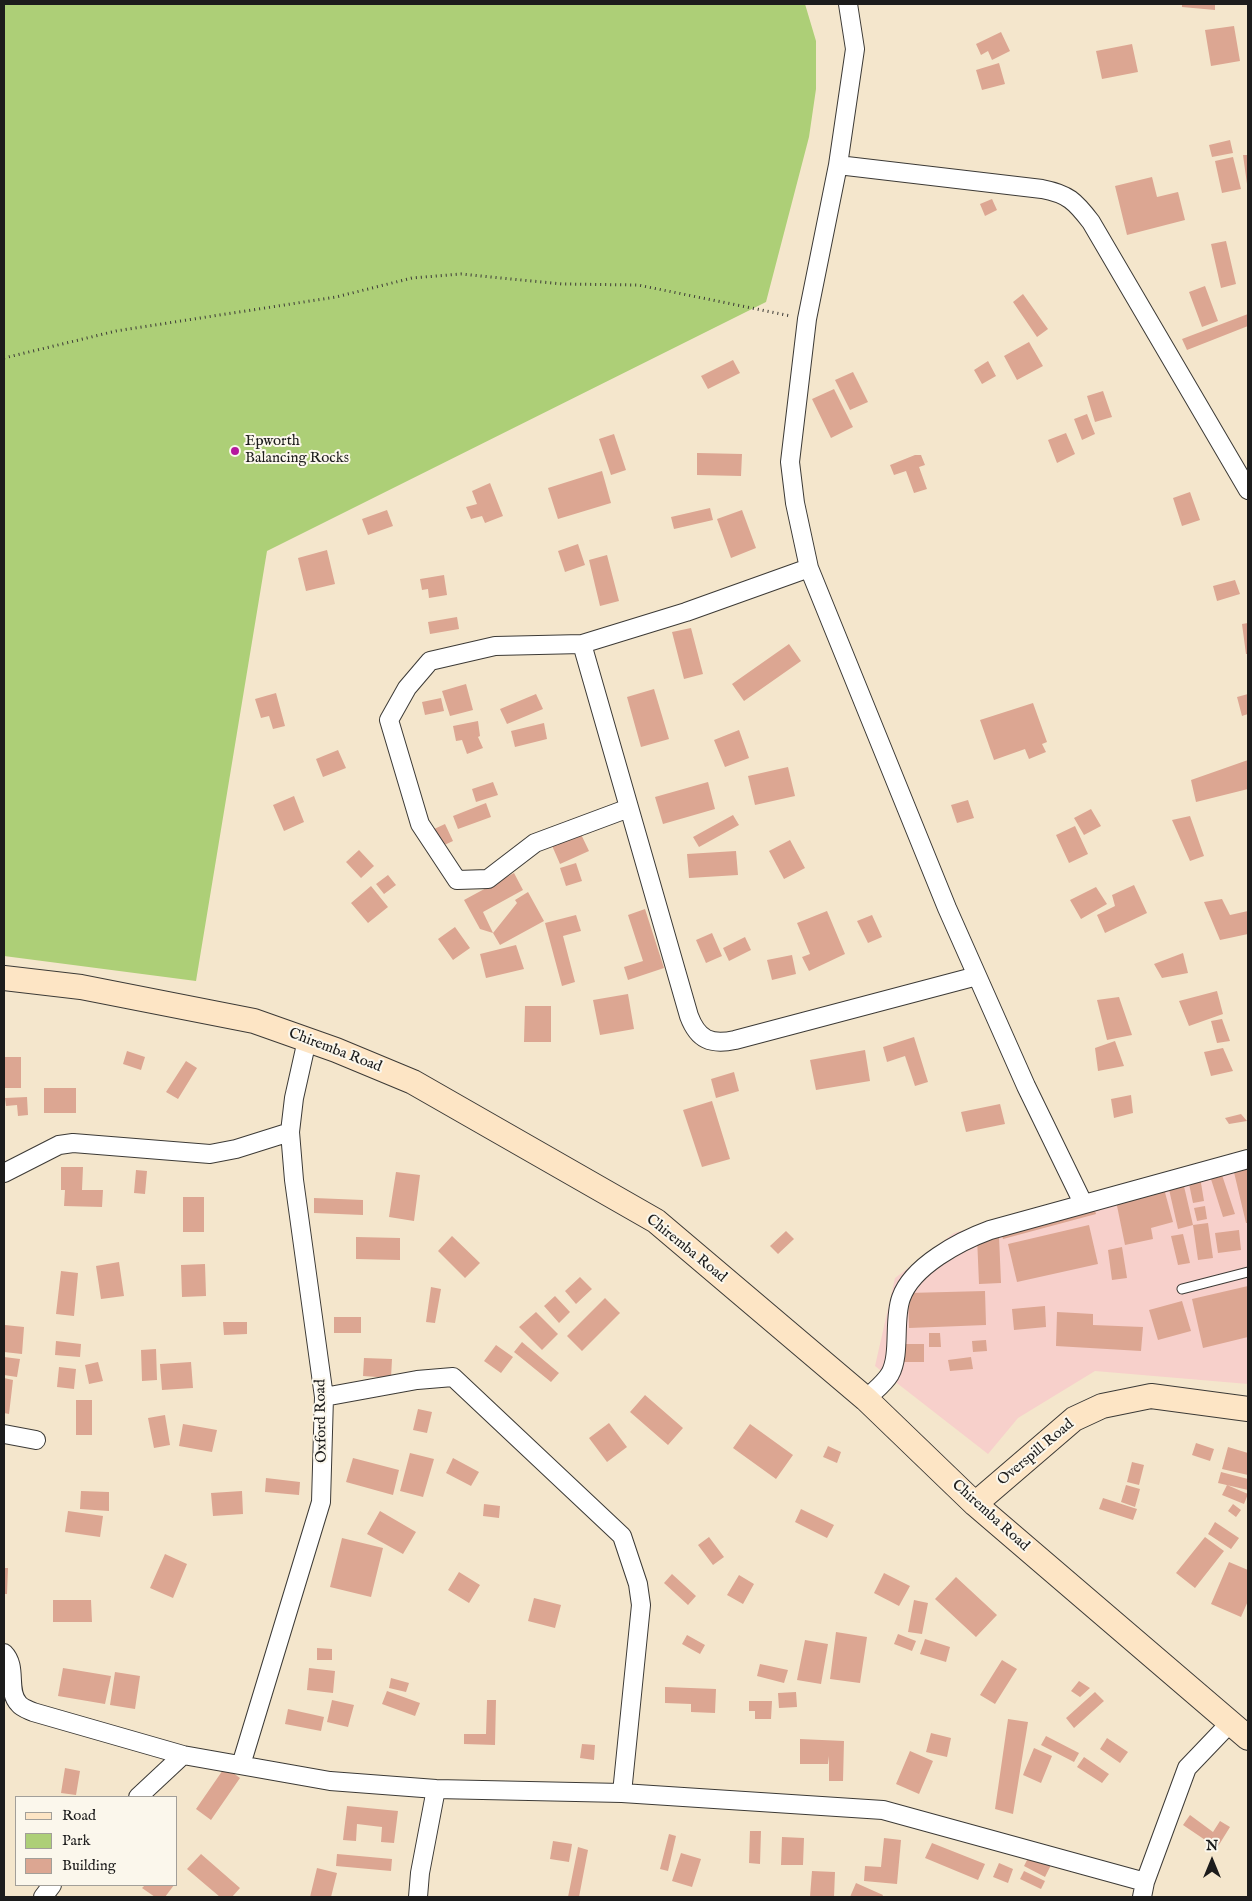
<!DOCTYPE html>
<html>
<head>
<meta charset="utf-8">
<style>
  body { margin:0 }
  #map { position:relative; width:1252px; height:1901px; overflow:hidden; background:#f4e6cc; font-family:"IM FELL English",serif }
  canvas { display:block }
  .frame { position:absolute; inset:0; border:5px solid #1c1c1c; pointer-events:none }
  .legend { position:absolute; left:15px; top:1796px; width:162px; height:90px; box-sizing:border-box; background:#fbf7ec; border:1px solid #a29f99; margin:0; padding:6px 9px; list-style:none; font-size:15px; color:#1c1c1c }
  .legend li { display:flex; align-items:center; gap:10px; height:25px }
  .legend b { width:25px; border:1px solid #a29f99 }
  .north { position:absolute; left:1187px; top:1836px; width:50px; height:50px; -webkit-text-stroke:4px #fbf7ec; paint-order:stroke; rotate:0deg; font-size:14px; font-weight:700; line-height:20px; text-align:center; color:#1c1c1c }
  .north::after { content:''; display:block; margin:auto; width:18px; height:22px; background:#1c1c1c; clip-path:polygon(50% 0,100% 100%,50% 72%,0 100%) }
</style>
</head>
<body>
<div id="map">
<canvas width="1252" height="1901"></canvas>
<div class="frame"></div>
<ul class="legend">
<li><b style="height:6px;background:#fde5c5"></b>Road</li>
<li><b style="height:14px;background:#adcf77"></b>Park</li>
<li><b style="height:14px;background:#dca692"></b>Building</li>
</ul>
<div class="north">N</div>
</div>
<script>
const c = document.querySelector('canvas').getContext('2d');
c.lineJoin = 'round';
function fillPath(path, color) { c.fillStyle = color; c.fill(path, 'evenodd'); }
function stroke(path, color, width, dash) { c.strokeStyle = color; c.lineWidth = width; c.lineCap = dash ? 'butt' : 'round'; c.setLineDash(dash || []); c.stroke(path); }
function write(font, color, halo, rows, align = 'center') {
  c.font = font + ' "IM FELL English",serif'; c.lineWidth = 4; c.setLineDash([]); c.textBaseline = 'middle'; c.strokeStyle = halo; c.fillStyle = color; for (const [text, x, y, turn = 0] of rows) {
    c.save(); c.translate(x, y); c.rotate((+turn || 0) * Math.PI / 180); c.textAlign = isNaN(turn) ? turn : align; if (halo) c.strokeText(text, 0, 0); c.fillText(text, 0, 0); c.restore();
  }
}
fillPath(new Path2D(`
  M1248 1150V1384L1095 1371 1018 1418 988 1454 875 1366 895 1278 954 1233Z`), '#f7d0cb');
fillPath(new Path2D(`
  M4 4H805L816 41V89L809 137 766 302 267 551 196 981 4 956Z`), '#adcf77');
fillPath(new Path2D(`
  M1182 4H1215V10L1182 7Z
  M1234 26 1240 61 1211 66 1205 30Z
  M1001 32 1010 51 992 60 988 51 981 55 976 44Z
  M1132 44 1138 72 1102 79 1096 51Z
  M999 63 1005 84 982 90 976 70Z
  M1230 140 1233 153 1212 157 1209 145Z
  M1243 155H1248V184H1247Z
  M1233 157 1241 189 1222 193 1215 161Z
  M1152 177 1157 197 1178 192 1185 220 1127 235 1115 186Z
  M992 199 997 210 985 216 980 204Z
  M1226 241 1236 284 1221 288 1211 244Z
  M1205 286 1218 321 1202 327 1189 292Z
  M1023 294 1048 329 1037 337 1013 302Z
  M1248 314V326L1187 350 1182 339Z
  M1029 342 1043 366 1017 380 1004 356Z
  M733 360 740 373 708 389 701 376Z
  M988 361 996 376 982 384 974 370Z
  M853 372 868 402 850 410 835 380Z
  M834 389 853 427 831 438 812 399Z
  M1103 391 1112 417 1095 422 1087 396Z
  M1087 414 1095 434 1082 440 1074 419Z
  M1066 433 1075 454 1057 463 1048 440Z
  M614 434 626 470 611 475 599 439Z
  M697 453 742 454 741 476 697 475Z
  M915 455H921L925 465 919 467 927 489 914 493 906 471 894 475 890 465Z
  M602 471 611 503 558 519 548 488Z
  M490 483 503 516 485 523 482 516 471 519 466 507 477 504 472 491Z
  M1190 492 1200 520 1182 526 1173 498Z
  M710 508 713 520 674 529 671 517Z
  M387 510 393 526 368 535 362 519Z
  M742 510 756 548 731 558 717 519Z
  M578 544 585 565 565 572 558 551Z
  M327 550 335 584 306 591 298 558Z
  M607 555 619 601 600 606 589 560Z
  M444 575 447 595 429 598 428 589 422 590 420 579Z
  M1235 580 1240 594 1217 601 1213 586Z
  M457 617 459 629 430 634 428 622Z
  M1248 623V654H1246L1242 624Z
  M691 628 703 674 684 679 672 632Z
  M789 644 801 661 744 701 732 684Z
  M466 684 473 710 450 716 442 691Z
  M654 689 669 739 641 747 627 697Z
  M276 693 285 726 273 729 269 716 261 718 255 699Z
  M536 694 543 709 507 724 500 709Z
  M1248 694V714L1242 716 1237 697Z
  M441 698 444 711 425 715 422 702Z
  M1033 703 1047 742 1042 744 1046 752 1029 759 1025 749 994 760 980 720Z
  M478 721 480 736 478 737 483 748 467 754 462 740 456 741 453 726Z
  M544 723 547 739 515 747 511 731Z
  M739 730 749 758 725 767 714 740Z
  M338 750 346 768 323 777 316 759Z
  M1248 760V789L1196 802 1191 780Z
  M788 767 795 796 755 805 748 776Z
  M493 782 498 795 476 802 472 789Z
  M708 782 715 809 663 824 655 797Z
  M294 796 304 822 284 831 273 805Z
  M968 800 974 818 957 823 951 805Z
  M486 803 491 817 458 829 453 816Z
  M1091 809 1101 826 1084 835 1074 818Z
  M733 815 739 825 699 847 693 837Z
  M1190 816 1204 856 1190 861 1172 820Z
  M445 824 453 841 440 847 432 830Z
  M1075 826 1088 854 1069 863 1056 835Z
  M578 828 589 851 560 864 550 841Z
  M790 840 805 868 784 879 769 851Z
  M359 850 374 866 361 878 346 862Z
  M736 851 738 875 689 878 687 854Z
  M576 863 582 881 566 886 560 868Z
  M514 873 523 890 483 912 493 933 517 903 515 900 528 892 544 921 500 945 493 933 480 929 464 900Z
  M388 875 396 885 384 894 376 884Z
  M1134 885 1147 913 1105 933 1097 915 1115 906 1112 895Z
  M371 886 388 907 368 923 351 903Z
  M1096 887 1107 904 1081 919 1070 900Z
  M1222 899 1230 915 1248 911V934L1220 940 1204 902Z
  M645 909 664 968 628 980 624 967 643 961 628 915Z
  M827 911 845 954 809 971 802 957 810 954 797 923Z
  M576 915 581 931 563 936 575 982 562 986 545 923Z
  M872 915 882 937 868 943 857 921Z
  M455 927 470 948 453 960 438 939Z
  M712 933 722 956 706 963 696 940Z
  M745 937 751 950 729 961 723 948Z
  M516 945 524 969 486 978 480 954Z
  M1183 953 1188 973 1162 978 1154 964Z
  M792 955 796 974 772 980 767 960Z
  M1217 991 1223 1014 1189 1026 1179 1001Z
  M628 994 634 1029 600 1035 593 1000Z
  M1119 997 1132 1035 1107 1040 1097 1000Z
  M525 1006H551V1042H524Z
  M1222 1019 1230 1041 1217 1043 1211 1021Z
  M914 1037 928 1082 915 1086 905 1056 887 1062 883 1047Z
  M1115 1041 1124 1066 1098 1071 1095 1048Z
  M1223 1048 1233 1071 1211 1076 1204 1052Z
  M865 1050 870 1081 816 1090 810 1060Z
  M127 1051 145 1057 141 1070 123 1064Z
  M4 1057H21V1088H4Z
  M186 1061 197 1068 178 1099 166 1092Z
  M734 1072 739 1091 716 1098 711 1079Z
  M44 1088H76V1113H44Z
  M1131 1095 1133 1113 1114 1118 1111 1099Z
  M27 1097 28 1115 18 1116 17 1105 6 1106 5 1098Z
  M712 1101 730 1159 702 1167 683 1110Z
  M1000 1104 1005 1124 966 1132 961 1112Z
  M1241 1114 1247 1121 1229 1124 1225 1118Z
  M1248 1165V1223H1246L1233 1168Z
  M61 1167H83L82 1190H103L102 1207 64 1206 65 1190H61Z
  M136 1170 147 1171 145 1194 134 1193Z
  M396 1172 420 1175 414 1221 389 1217Z
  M1221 1172 1235 1214 1223 1217 1210 1176Z
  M1200 1177 1204 1201 1193 1203 1188 1179Z
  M1183 1182 1193 1225 1208 1223 1213 1258 1198 1260 1193 1225 1178 1229 1168 1185Z
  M1163 1185 1173 1222 1151 1228 1153 1239 1125 1245 1115 1196Z
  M183 1197H204V1232H183Z
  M314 1198 363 1200V1215L314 1213Z
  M1093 1204 1096 1214 1003 1239 1000 1229Z
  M1205 1206 1207 1219 1197 1221 1194 1208Z
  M1089 1225 1098 1264 1017 1282 1008 1244Z
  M1239 1230 1241 1250 1218 1253 1215 1233Z
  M786 1231 794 1239 778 1254 770 1246Z
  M1183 1234 1190 1263 1178 1265 1171 1236Z
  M452 1236 480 1263 465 1278 438 1251Z
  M999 1236 1001 1283 979 1284 977 1237Z
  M356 1237 400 1238V1260L356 1259Z
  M1122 1247 1127 1278 1112 1280 1108 1250Z
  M119 1262 124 1296 101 1299 96 1266Z
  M205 1264 206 1296 182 1297 181 1265Z
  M61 1271 78 1273 74 1316 56 1314Z
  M580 1277 592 1289 576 1304 565 1291Z
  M1248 1286V1337L1203 1348 1192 1299Z
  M431 1287 441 1289 435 1323 426 1322Z
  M985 1291 986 1325 909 1328 908 1293Z
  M555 1296 570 1312 559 1323 544 1306Z
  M605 1298 620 1313 582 1351 567 1336Z
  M1182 1301 1191 1331 1158 1340 1149 1310Z
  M1045 1306 1046 1327 1014 1330 1012 1309Z
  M536 1312 558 1334 542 1350 519 1327Z
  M1057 1312 1093 1314V1325L1143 1327 1141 1351 1056 1346Z
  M334 1317H361V1333H334Z
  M223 1322H247V1334L224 1335Z
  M5 1325 24 1327 22 1354 4 1352Z
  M929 1333H940L941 1347H929Z
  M986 1340 987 1351 973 1352 972 1341Z
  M56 1341 81 1344 80 1357 55 1355Z
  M522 1342 559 1373 551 1382 514 1352Z
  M904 1344H924V1362H904Z
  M496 1345 513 1357 501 1373 484 1361Z
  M156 1349 157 1380 142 1381 141 1350Z
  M4 1357 20 1359 17 1377 4 1375Z
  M971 1357 973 1369 950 1371 948 1360Z
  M364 1358 392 1359 391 1378 363 1376Z
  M98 1362 103 1381 89 1384 85 1365Z
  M191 1362 193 1388 162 1390 160 1364Z
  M59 1367 76 1369 74 1389 57 1387Z
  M4 1378 13 1380 9 1414 4 1413Z
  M645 1395 683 1428 668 1445 630 1412Z
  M76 1400H92V1435H76Z
  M418 1409 432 1412 427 1433 413 1430Z
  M165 1415 170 1445 154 1448 148 1418Z
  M609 1423 627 1447 607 1462 589 1438Z
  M183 1424 217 1430 212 1452 179 1446Z
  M750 1424 793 1455 776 1479 733 1448Z
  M1196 1443 1214 1449 1210 1461 1192 1455Z
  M828 1446 841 1452 837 1463 823 1457Z
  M1228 1447 1248 1453V1475L1222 1469Z
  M410 1453 434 1459 423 1497 400 1491Z
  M353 1458 399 1470 393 1495 346 1482Z
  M453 1458 479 1472 471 1486 446 1473Z
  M1132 1462 1144 1465 1139 1485 1127 1482Z
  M1221 1472 1248 1479V1490L1218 1483Z
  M266 1478 300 1482 299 1495 265 1492Z
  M1126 1485 1140 1489 1135 1507 1121 1502Z
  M1227 1485 1248 1494 1244 1504 1222 1495Z
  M81 1491 109 1492V1511L80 1509Z
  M242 1491 243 1514 213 1516 211 1493Z
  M1103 1498 1137 1509 1133 1520 1099 1509Z
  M484 1504 500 1506 499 1518 483 1516Z
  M1233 1504 1241 1510 1236 1517 1228 1511Z
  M801 1509 834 1525 827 1538 795 1522Z
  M68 1511 103 1516 100 1537 65 1532Z
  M380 1511 416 1532 403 1554 367 1534Z
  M1215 1522 1239 1538 1231 1549 1208 1534Z
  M709 1537 724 1557 713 1565 698 1545Z
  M1205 1537 1224 1551 1195 1588 1176 1573Z
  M342 1538 383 1548 371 1597 330 1587Z
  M165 1554 187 1564 173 1598 150 1588Z
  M1229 1562 1248 1570V1601L1241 1617 1211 1604Z
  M4 1568H8L7 1594H4Z
  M459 1572 480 1585 469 1603 448 1590Z
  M884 1573 910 1586 899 1606 874 1593Z
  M672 1574 696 1596 688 1605 664 1583Z
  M739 1575 754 1584 743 1604 727 1595Z
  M956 1577 997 1615 976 1637 935 1599Z
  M534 1598 561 1605 555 1628 528 1621Z
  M53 1600H91L92 1622H53Z
  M914 1600 928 1603 922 1634 908 1632Z
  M836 1632 867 1637 860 1683 830 1679Z
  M898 1634 916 1641 912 1651 894 1644Z
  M687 1635 705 1645 700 1654 682 1644Z
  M925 1639 950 1647 946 1662 920 1654Z
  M805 1640 828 1644 821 1684 797 1680Z
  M317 1648 332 1649V1660H317Z
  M1002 1660 1017 1669 995 1704 980 1695Z
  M760 1664 788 1670 784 1683 757 1676Z
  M63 1668 111 1676 105 1704 58 1696Z
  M309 1668 335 1671 333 1693 307 1690Z
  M115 1672 140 1676 135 1709 110 1705Z
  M391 1678 409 1683 406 1692 389 1688Z
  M1079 1681 1090 1688 1080 1697 1071 1691Z
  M665 1687 716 1689 715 1713 691 1712V1704L665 1703Z
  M387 1691 420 1703 415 1716 382 1704Z
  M796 1692 797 1707 779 1708 778 1693Z
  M1095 1692 1104 1701 1074 1728 1066 1718Z
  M332 1700 354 1705 348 1727 327 1722Z
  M487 1700H496L495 1745 464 1744V1734H486Z
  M749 1701H772L771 1719H755V1711H749Z
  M288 1709 324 1717 321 1731 285 1724Z
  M1008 1719 1028 1722 1013 1814 995 1809Z
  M931 1733 951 1738 947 1757 926 1752Z
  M1046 1736 1079 1753 1074 1762 1041 1745Z
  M1107 1738 1128 1752 1120 1763 1100 1749Z
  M800 1739 844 1741 843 1781H829V1756L828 1764H800Z
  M582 1744 595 1745 594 1760 580 1758Z
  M1034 1748 1052 1756 1041 1783 1023 1775Z
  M910 1751 933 1761 919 1794 896 1784Z
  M1084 1757 1109 1774 1102 1783 1077 1767Z
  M225 1767 240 1778 211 1820 196 1809Z
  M65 1768 80 1771 76 1795 61 1793Z
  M347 1806 398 1811 394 1843 381 1842 382 1827 357 1824 356 1841 343 1840Z
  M1190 1815 1213 1832 1220 1821 1230 1827 1217 1848 1183 1825Z
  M750 1831H761L760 1864 749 1863Z
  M669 1834 676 1836 668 1871 660 1869Z
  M782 1837 804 1838 803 1865H781Z
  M884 1838 901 1840 897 1884 864 1881 865 1866 881 1867Z
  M553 1841 572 1844 569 1862 550 1859Z
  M932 1843 985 1864 978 1880 925 1858Z
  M578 1847 588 1850 579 1897H568Z
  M1031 1852 1052 1863 1045 1877 1024 1866Z
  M681 1853 701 1859 692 1887 672 1881Z
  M201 1854 240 1888 232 1897H220L187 1869Z
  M337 1854 392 1859 391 1871 336 1866Z
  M999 1863 1013 1869 1008 1883 993 1877Z
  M317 1868 337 1873 331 1897H310Z
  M812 1871 835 1872 834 1897H810Z
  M1024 1871 1045 1881 1041 1889 1020 1879Z
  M856 1883 883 1895 882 1897H850Z
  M145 1885H174L165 1897H155L142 1888Z`), '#dca692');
const lane = new Path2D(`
  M1182 1289 1248 1272`);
const street = new Path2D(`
  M848 4 855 49 838 165 807 319 790 462 795 503 809 568 947 908 1026 1086 1083 1203
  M838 165 1042 189C1068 194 1075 201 1091 222L1248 490
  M582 644 689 1016C698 1040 711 1045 735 1040L977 976
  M629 808 535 843 488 879 457 880 420 824 389 720 407 688 430 661 495 646 582 644 686 612 809 568
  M4 1173 59 1145 73 1143 210 1154 236 1149 290 1132
  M324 1397 417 1380 453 1377 622 1536 638 1584 641 1605 622 1793
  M866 1399C874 1391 884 1384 890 1374 901 1354 893 1320 901 1298 912 1266 960 1241 990 1230L1248 1159
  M4 1434 36 1440
  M4 1653C18 1667 6 1691 19 1704 22 1708 29 1710 33 1712L183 1755
  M241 1765 321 1502 324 1397 294 1180 290 1132 294 1098 307 1040
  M138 1797 183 1755 330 1781 436 1789 622 1793 883 1810 1145 1882
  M43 1897 52 1885
  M418 1897 420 1873 436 1789
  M1142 1897 1145 1882 1187 1768 1231 1722`);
const secondary = new Path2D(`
  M4 978 81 987 254 1021 336 1050 413 1082 656 1221 866 1399 975 1504 1248 1738
  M975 1504 1074 1419 1102 1406 1151 1396 1248 1409`);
stroke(lane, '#3c3a36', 11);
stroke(street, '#3c3a36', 20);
stroke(secondary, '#3c3a36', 26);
stroke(new Path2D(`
  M4 358 116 331 336 297 412 278 461 274 562 284 638 285 791 316`), '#3c3a36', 3, [1, 4]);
stroke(lane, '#fff', 9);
stroke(street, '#fff', 18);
stroke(secondary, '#fde5c5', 24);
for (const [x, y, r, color] of [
  [235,451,5,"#b5179e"]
]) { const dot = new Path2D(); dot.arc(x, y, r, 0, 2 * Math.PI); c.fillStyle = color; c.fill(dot); stroke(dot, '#fbf7ec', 2); }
write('15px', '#1c1c1c', '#fbf7ec', [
  ["Epworth",245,442],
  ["Balancing Rocks",245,459]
], 'left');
write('15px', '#1c1c1c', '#fbf7ec', [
  ["Chiremba Road",335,1051,21],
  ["Chiremba Road",686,1249,39],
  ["Oxford Road",322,1421,-91],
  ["Overspill Road",1036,1453,-40],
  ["Chiremba Road",990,1516,42]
]);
</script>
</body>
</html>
